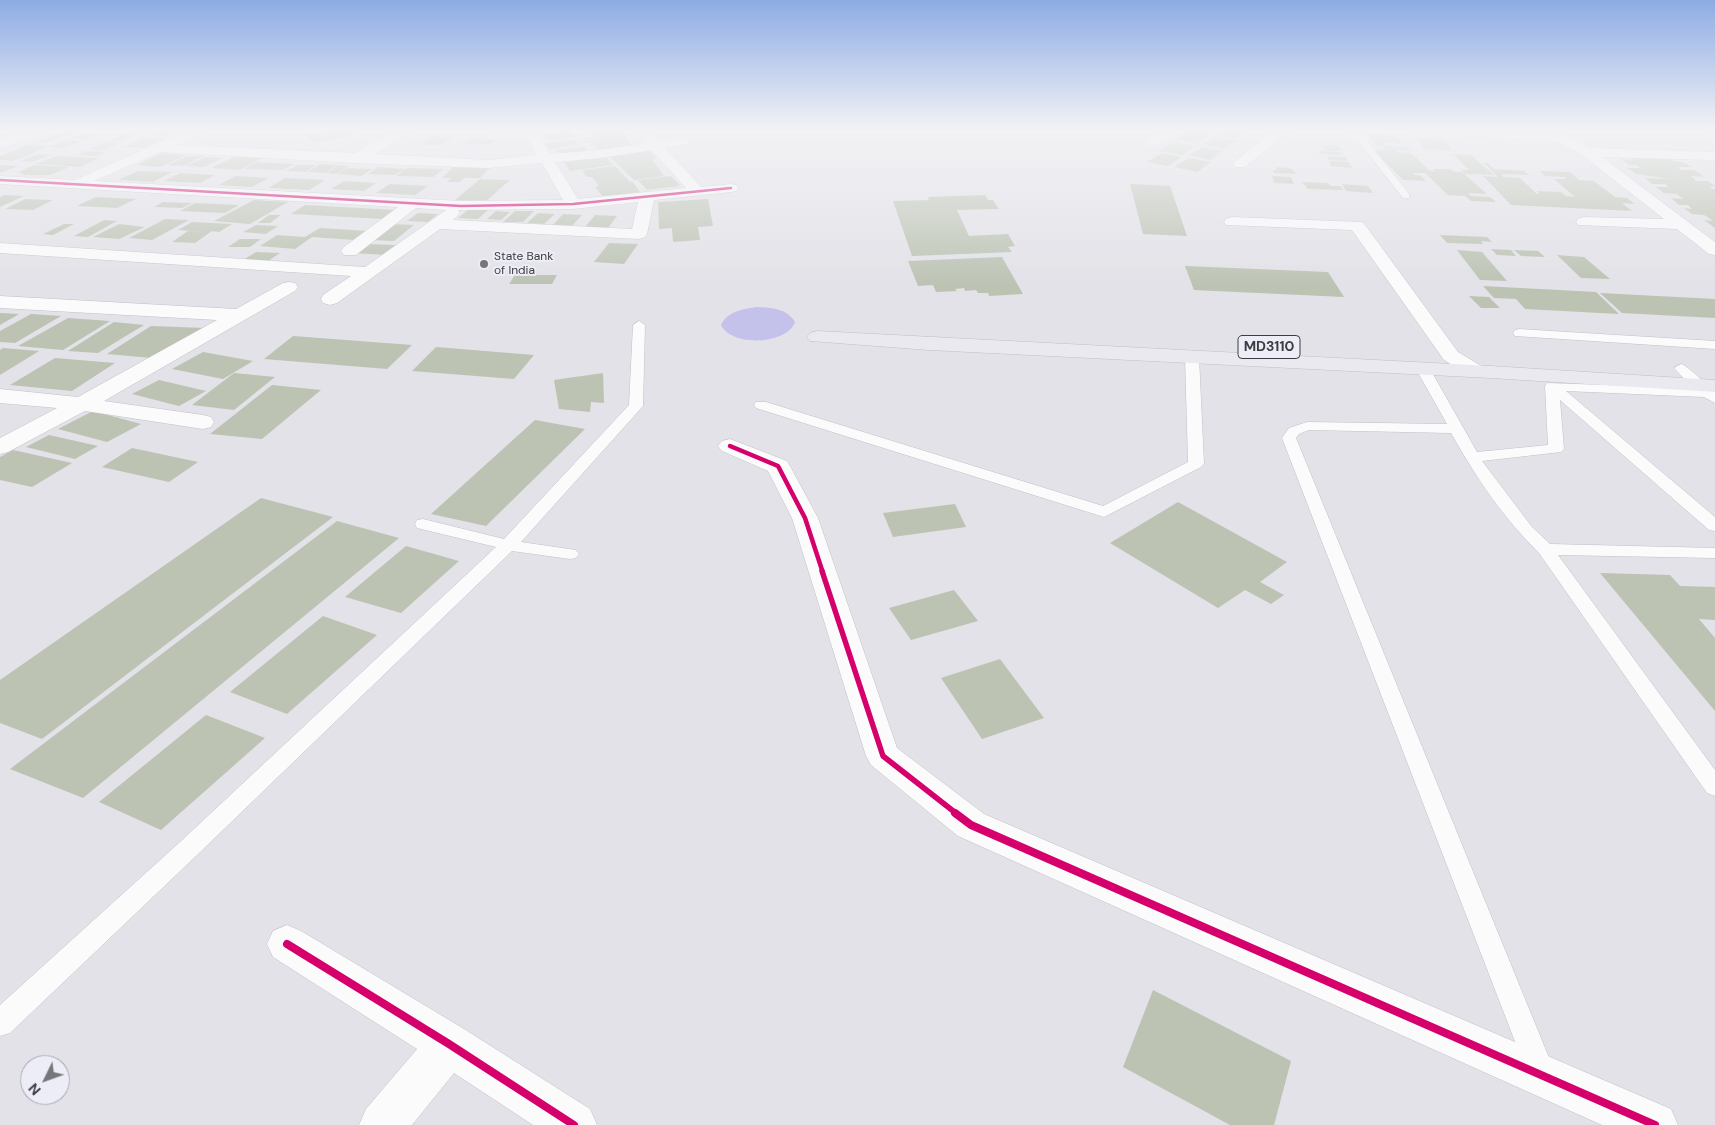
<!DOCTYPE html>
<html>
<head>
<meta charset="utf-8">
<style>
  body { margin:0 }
  #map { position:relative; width:1715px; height:1125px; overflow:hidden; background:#e2e2e8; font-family:"DM Sans",sans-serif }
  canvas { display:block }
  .north { position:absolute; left:20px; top:1055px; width:50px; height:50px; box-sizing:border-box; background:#ededf8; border:1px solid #a6a6af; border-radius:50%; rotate:228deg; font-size:14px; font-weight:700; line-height:20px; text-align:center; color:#3c3c41 }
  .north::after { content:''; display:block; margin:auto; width:18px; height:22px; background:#76767b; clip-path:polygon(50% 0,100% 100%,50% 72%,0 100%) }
</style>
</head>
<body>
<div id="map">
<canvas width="1715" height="1125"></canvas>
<div class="north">N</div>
</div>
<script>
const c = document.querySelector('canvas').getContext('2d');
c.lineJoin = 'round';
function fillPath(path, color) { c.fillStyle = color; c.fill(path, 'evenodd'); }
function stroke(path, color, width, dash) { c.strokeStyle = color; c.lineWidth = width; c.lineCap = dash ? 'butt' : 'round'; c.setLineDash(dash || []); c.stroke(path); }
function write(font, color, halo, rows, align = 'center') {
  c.font = font + ' "DM Sans",sans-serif'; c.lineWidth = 4; c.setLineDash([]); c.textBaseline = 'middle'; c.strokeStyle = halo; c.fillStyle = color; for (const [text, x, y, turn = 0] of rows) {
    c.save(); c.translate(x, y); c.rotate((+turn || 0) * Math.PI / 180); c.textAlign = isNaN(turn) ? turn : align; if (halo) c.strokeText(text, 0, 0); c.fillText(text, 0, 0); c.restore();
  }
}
fillPath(new Path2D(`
  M757 307C771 308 787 308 795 322 787 345 731 347 721 325 728 311 743 309 757 307Z`), '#c4c1ea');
fillPath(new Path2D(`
  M72 128H85L47 143H34Z
  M130 128H153L145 132 124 131Z
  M165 128H183L167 136 150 135Z
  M343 128H352L361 133 316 143 305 136Z
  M620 128 623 132 592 136 586 129Z
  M1192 128H1217L1209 134 1189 130Z
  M1226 128H1236L1249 131 1235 139 1214 135Z
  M570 131 575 137 547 141 542 134Z
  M1189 131 1210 135 1197 144 1176 139Z
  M126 133 139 134 121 142 108 141Z
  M624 133 633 146 598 150 593 143H586L582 138Z
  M80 134 96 135 85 139 69 138Z
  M1368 135 1396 136 1403 144 1382 142 1385 145H1376Z
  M431 136 453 137 443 145H421Z
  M145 137 166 138 144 148 123 147Z
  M1215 137 1237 141 1224 149 1202 144Z
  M472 138 498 140 490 145 463 143Z
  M1416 138 1444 139 1452 151 1424 149Z
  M573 139 579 145 549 149 544 143Z
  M66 140 82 141 66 148 49 147Z
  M106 142 120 143 105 150 90 149Z
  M1173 142 1195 146 1182 155 1159 151Z
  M28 145 50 146 13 161 0 160V156Z
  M1320 145H1336L1343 151H1326Z
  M584 146 590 152 561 156 555 150Z
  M1382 146 1406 147 1411 151 1395 150 1397 152 1411 153 1430 171H1435L1432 169H1451L1454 172H1462L1487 194 1468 193 1471 196 1490 197 1496 202 1471 201 1465 196 1448 195 1425 173H1413L1416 175 1421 176 1426 181 1403 180 1373 150H1386Z
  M1202 147 1223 151 1210 160 1189 155Z
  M649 150 657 158 652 159 664 176 634 180 608 155Z
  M86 151 106 152 97 156 76 155Z
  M1318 151 1340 152 1342 155 1320 154Z
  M162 153 186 155 161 167 136 165Z
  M1162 153 1182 157 1168 166 1147 162Z
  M39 154 51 155 32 162 20 161Z
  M1453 154 1471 155 1494 175 1465 174 1461 170H1469Z
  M57 156 99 158 80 167 36 164Z
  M187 156H203L184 166 168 165Z
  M606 156 613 165 570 171 564 162Z
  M1327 156 1346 157 1348 161 1329 160Z
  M205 157 223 158 204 167 186 166Z
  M234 157 262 158 240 170 211 168Z
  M1630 157 1668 158 1673 161 1683 162 1692 167H1677L1681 170H1694L1705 177 1691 176 1696 181H1708L1715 186 1709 187 1715 190V199L1680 197 1677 194 1664 193 1656 187H1669L1665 184H1652L1645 178 1670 179 1636 174 1627 168H1640L1636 165H1629L1621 159 1634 160Z
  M1189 158 1211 162 1197 172 1174 167Z
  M1329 161 1349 162 1352 168 1331 166Z
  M256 162 294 164 283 170 244 169Z
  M1484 163H1488L1494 169 1524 171 1529 175 1501 174 1504 177 1520 178 1537 194H1540L1537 191 1561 192 1566 196 1575 197 1554 179H1567L1564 177 1545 176 1540 171 1570 172 1579 180 1594 181 1615 197 1627 198 1635 204 1622 203 1632 211 1511 205 1483 176 1498 177Z
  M320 164 337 165 325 173 308 172Z
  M0 165 18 166 0 173Z
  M34 165 69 167 51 175H21L24 173H17Z
  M298 165H316L306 172 286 171Z
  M339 165 349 166 336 174 326 173Z
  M615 166 630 182 632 181 640 192 603 197 595 187 599 186 592 177H587L582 170Z
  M378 167 405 169 395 175 368 174Z
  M453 167 490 168 480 178H464L460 182H447L451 178H442Z
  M1275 167 1289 168 1293 170 1296 174 1274 173 1272 170H1277Z
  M347 168 372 169 362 176 337 174Z
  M407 168 444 169 433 177 396 176Z
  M138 171 172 172 153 182 118 180Z
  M180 173 215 175 200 183 164 181Z
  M236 176 269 178 252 187 218 185Z
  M671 176 680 186 647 190 638 180Z
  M1272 176 1291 177 1294 184 1274 183Z
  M285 178 325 180 309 190 268 188Z
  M480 179 510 180 486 201 455 200Z
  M344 181 376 183 364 191 331 189Z
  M1302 182 1328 183 1331 186H1340L1344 190 1308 189Z
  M390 184 428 186 415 195 376 193Z
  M1130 184 1170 186 1187 236 1143 234Z
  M1342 184 1368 186 1373 193 1346 191Z
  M5 195 24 196 0 207V197Z
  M985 195 988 200H993L999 209 957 210 969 236 1008 234 1015 246 1008 247 1012 252 912 256 893 201 929 200 928 197Z
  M96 197 136 199 117 208 77 206Z
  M1681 197 1715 199V228L1704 220 1713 221 1709 218 1704 215 1692 214 1684 208 1692 209 1688 205H1679L1671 198 1683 199Z
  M25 199 53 200 33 210 5 209Z
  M708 199 713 226 698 227 700 240 673 242 672 228 659 229 658 202Z
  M254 200 288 202 250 224 214 221Z
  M163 202 192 203 182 208 154 207Z
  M195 203 239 205 225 213 180 211Z
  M305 205 396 210 384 219 291 214Z
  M469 209 488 210 478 219 458 218Z
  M496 211 510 212 501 220 487 219Z
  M515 211H534L523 222H503Z
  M418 213 438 214 428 222 407 221Z
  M538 213 555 214 544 224 527 223Z
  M563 214 582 215 572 226 553 225Z
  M269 215H281L270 223H258Z
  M595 215 617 216 608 228 585 227Z
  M165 219 189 220 152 240 129 238Z
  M104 220 117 221 88 237 74 236Z
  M192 222 232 224 219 232 212 231 195 243 172 242 188 231 205 232 178 230Z
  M64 224H74L53 235 43 234Z
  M119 224 145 227 119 239 93 237Z
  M390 224 414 225 394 241 370 240Z
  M256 225 278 226 266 234 243 232Z
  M320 228 368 231 354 240 312 237 295 249 260 246 277 235 305 237Z
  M1440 235 1487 237 1492 242 1481 241 1483 244 1447 243Z
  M240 239H261L250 247H228Z
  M609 243 638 244 624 264 594 262Z
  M365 244 396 245 386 255 354 253Z
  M1491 249 1511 250 1516 256 1497 255Z
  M1457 250 1482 252 1507 281 1480 280Z
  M1514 250 1538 251 1545 257 1521 256Z
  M256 252 280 253 268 261 243 260Z
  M1557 255 1584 257 1610 279 1581 278Z
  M1002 257 1023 294 989 296 988 293H978L976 290 965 291 964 288 955 289 957 291 936 292 933 285 918 286 908 261Z
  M1185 266 1328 272 1344 297 1194 290Z
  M515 275H557L552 284H509Z
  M1483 286 1596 292 1619 314 1525 309 1516 299 1494 298Z
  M1600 293 1715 299V318L1622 313Z
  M1469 296 1489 297 1500 308H1481Z
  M0 313 19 314 0 325Z
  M31 314 61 316 15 343 0 342V331Z
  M68 318 110 321 63 350 18 346Z
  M114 322 144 325 98 353 68 351Z
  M151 326 205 328 152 358 107 354Z
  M293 336 412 345 387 369 264 359Z
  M436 347 534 355 514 379 412 371Z
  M3 348 39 351 0 375V350Z
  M203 352 253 361 223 379 172 369Z
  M55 358 115 363 72 391 10 385Z
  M234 373 275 377 234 410 192 405Z
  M603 373 604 403 591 402 590 412 559 409 554 380Z
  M159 380 206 391 179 406 132 394Z
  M272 385 321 390 262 439 210 434Z
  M93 411 141 424 107 442 58 429Z
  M535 420 585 429 486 526 431 514Z
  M49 435 98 446 75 459 26 447Z
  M132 448 198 462 169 482 102 467Z
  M13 450 72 463 32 487 0 480V457Z
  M261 498 333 517 42 739 0 723V680Z
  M1178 502 1287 562 1260 582 1284 595 1271 604 1245 590 1218 608 1110 543Z
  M955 504 966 527 893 537 883 513Z
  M337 521 399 538 83 798 10 769Z
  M406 546 459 561 401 613 345 597Z
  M1600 573 1670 575 1680 586 1715 587V620L1699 619 1715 638V711Z
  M954 590 978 621 911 640 889 608Z
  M323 616 377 635 287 714 230 692Z
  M1000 659 1044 718 982 739 941 678Z
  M206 715 265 738 161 830 99 802Z
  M1153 990 1291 1061 1274 1125H1230L1123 1067Z`), '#bcc3b3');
const lane = new Path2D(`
  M1348 128H1357L1409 194V198H1403Z
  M639 321 645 325 643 406 521 542 576 550 579 554 576 558 570 559 512 551 196 856 10 1033 0 1036V1005L180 842 496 547 417 528 415 524 417 520 423 519 504 539 629 405 633 325Z
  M1519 329 1715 341V349L1515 336 1513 333 1515 330Z
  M1192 353 1199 357 1204 464 1201 467 1104 517 756 408 754 405 756 402H766L1103 506 1188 462 1185 357Z
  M1681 364C1687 365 1708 386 1715 392V403L1704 397 1566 391 1715 517V531L1709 530 1560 400 1564 449 1561 452 1482 461 1532 527 1550 544 1715 548V558L1558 555 1715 770V796L1707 793 1539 553C1504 519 1475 476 1451 433L1309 430 1299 434 1296 438 1554 1070 1550 1080 1540 1084 1530 1080 1526 1070 1282 438 1289 428 1307 422 1447 424 1416 369 1423 365 1430 369 1477 452 1548 445 1545 386 1547 383 1693 388 1674 368Z`);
const street = new Path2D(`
  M32 128H50L49 131 0 149V140Z
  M192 128H210L177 145 356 153 398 128H411L408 135 374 154 489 160 537 155 524 132H492L486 128H535L550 154 600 150 645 143 633 128H646L658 141 682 137 687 138 689 141 687 144 665 148 701 187 731 184 736 185 738 188 736 191 731 192 654 200 647 234 645 237 639 239 440 229 337 303 330 305 323 303 321 299 323 295 351 276 0 253V243L365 267 446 210 416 208 356 255H344L341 251 344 247 398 207 0 184V176L75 180ZM652 150 686 188 578 199 555 162 600 158ZM160 152 356 163 489 168 542 163 563 200 461 201 94 181ZM638 202 632 229 453 220 460 213 458 210 573 209Z
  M1160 128H1174L1156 145H1146L1144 142Z
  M1279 128H1294L1245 167H1235L1233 164 1235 161Z
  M1411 128H1477L1551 133 1547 128H1560L1567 135 1590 148 1715 152V160L1602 157 1715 242V255L1709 254 1677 229 1578 225 1576 222 1578 219 1584 217 1664 219 1582 155 1559 142 1417 132Z
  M1702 128H1715V140L1710 139Z
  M1232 217 1363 222 1458 352 1483 367 1487 371 1483 375 1476 377 1469 375 1444 360 1352 230 1226 225 1224 222 1226 219Z
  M289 282 295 283 298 287 295 291 104 401 203 415 211 417 214 422 211 427 203 429 85 411 8 452 0 454V438L57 408 0 403V389L78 397 217 320 0 308V296L236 309 283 283Z
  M730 439 787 461 790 466 818 518 897 748 984 814 1671 1109 1678 1125H1602L958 836 871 765 866 756 792 518 768 471 722 451 718 446 722 441Z
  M287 925 301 931 464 1029 590 1109 597 1125H533L454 1073 412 1125H359L366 1109 417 1049 273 957 267 944 273 931Z`);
const primary = new Path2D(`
  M817 331 1491 366 1715 380V392L1491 378 929 350 810 341 807 337 810 333Z`);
stroke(lane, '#c0c0c5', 1);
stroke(street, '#c0c0c5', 1);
stroke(primary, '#bfbfc3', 1);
fillPath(lane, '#fbfbfc');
fillPath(street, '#fbfbfc');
fillPath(primary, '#eae9f0');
stroke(new Path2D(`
  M0 180 461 206 573 204 731 188`), '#d6006c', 2.5);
stroke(new Path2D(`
  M730 446 778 466 805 518 823 573`), '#d6006c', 4.5);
stroke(new Path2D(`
  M822 571 883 756 957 814`), '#d6006c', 5.5);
stroke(new Path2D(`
  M955 813 971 825 1655 1125
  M287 944 449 1044 574 1125`), '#d6006c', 8);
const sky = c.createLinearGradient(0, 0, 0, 286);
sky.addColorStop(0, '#8dace4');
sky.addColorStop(0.45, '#f2f2f5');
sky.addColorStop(1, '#f2f2f500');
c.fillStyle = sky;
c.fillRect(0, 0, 1715, 286);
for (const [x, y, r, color] of [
  [484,264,5,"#76767b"]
]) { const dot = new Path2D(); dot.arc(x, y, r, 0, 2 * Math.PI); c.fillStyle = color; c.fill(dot); stroke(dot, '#ededf8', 2); }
write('12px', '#3c3c41', '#ededf8', [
  ["State Bank",494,257],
  ["of India",494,271]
], 'left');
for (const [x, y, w] of [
  [1269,347,62]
]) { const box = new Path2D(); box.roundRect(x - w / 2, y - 11.5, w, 23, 4); c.fillStyle = '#ededf8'; c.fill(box); stroke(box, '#3c3c41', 1); }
write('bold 14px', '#3c3c41', null, [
  ["MD3110",1269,347]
]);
</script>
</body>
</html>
